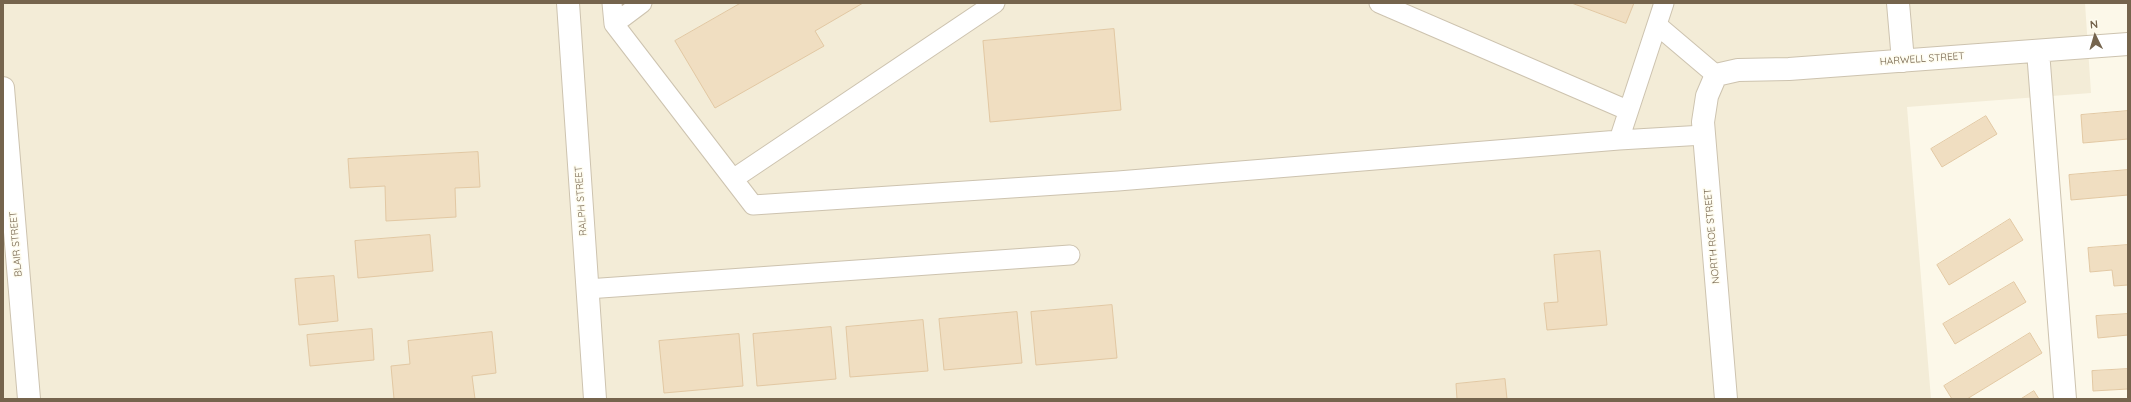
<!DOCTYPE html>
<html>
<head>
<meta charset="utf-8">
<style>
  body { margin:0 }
  #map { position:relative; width:2131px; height:402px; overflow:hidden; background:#fcf8e9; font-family:Quicksand,sans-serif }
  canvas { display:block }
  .frame { position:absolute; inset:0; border:4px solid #75644d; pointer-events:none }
  .north { position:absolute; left:2075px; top:16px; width:40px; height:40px; -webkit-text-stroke:3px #fefcef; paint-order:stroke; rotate:355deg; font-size:11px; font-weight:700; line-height:16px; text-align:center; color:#75644d }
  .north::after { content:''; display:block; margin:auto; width:14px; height:18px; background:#75644d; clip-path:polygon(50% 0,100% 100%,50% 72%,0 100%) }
</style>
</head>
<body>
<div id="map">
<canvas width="2131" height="402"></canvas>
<div class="frame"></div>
<div class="north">N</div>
</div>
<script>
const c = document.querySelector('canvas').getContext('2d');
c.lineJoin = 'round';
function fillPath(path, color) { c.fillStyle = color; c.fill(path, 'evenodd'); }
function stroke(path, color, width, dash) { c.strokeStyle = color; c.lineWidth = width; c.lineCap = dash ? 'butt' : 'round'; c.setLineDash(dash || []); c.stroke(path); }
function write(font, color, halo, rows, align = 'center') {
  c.font = font + ' Quicksand,sans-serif'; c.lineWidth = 3; c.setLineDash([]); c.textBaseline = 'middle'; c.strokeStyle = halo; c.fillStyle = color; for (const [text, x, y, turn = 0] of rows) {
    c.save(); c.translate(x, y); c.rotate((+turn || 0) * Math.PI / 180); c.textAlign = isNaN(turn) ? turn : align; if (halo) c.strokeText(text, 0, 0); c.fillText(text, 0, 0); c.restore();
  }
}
fillPath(new Path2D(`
  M3 3H2085L2091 93 1907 107 1931 399H3Z`), '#f3ecd7');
const building = new Path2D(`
  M741 3H863L815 31 824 46 715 108 675 41Z
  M1572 3H1634L1626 23Z
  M1114 29 1121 110 990 122 983 41Z
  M2128 111V139L2083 143 2081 115Z
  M1986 116 1997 134 1942 167 1931 149Z
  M478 152 480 187 455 188 456 217 386 221 385 186 350 188 348 159Z
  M2128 170V195L2071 200 2069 175Z
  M2010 219 2023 240 1949 285 1937 265Z
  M430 235 433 271 358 278 355 241Z
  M2128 245V285L2114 286 2112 270 2090 272 2088 248Z
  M1600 251 1607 325 1547 330 1544 303 1558 302 1554 255Z
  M334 276 338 321 299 325 295 279Z
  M2014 282 2026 302 1955 344 1943 324Z
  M1112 305 1117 358 1036 365 1031 312Z
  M1017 312 1022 363 944 370 939 319Z
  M2128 314V335L2098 338 2096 316Z
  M923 320 928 371 850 377 846 327Z
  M831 327 836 379 757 386 753 334Z
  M372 329 374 360 310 366 307 335Z
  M492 332 496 373 472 376 475 399H394L391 366 410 364 408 341Z
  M2030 333 2042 353 1967 399H1952L1944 386Z
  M739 334 743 386 664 393 659 341Z
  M2128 369V389L2093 391 2092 371Z
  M1505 379 1507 399H1457L1456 384Z
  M2034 391 2039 399H2021Z`);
fillPath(building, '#f0dec1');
stroke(building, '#e2c8a3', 1);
const service = new Path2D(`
  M612 3 614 24 753 205 1118 181 1619 140 1664 3
  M1379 3 1627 110
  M614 24 642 3
  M1657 25 1716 75
  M1619 140 1704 135
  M733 179 995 3
  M587 289 1070 255`);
const minor = new Path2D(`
  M568 3 595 399
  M1898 3 1903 61
  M2038 51 2065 399
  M3 88 29 399
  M1726 399 1703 122 1707 96 1716 75 1738 70 1789 69 2128 44`);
stroke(service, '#cdc3af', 21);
stroke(minor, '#cdc3af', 24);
stroke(service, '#fff', 19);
stroke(minor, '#fff', 22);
write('10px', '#75644d', '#fefcef', [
  ["HARWELL STREET",1922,59,-4],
  ["RALPH STREET",581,201,-94],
  ["NORTH ROE STREET",1712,236,-95],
  ["BLAIR STREET",16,244,-95]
]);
</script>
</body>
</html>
